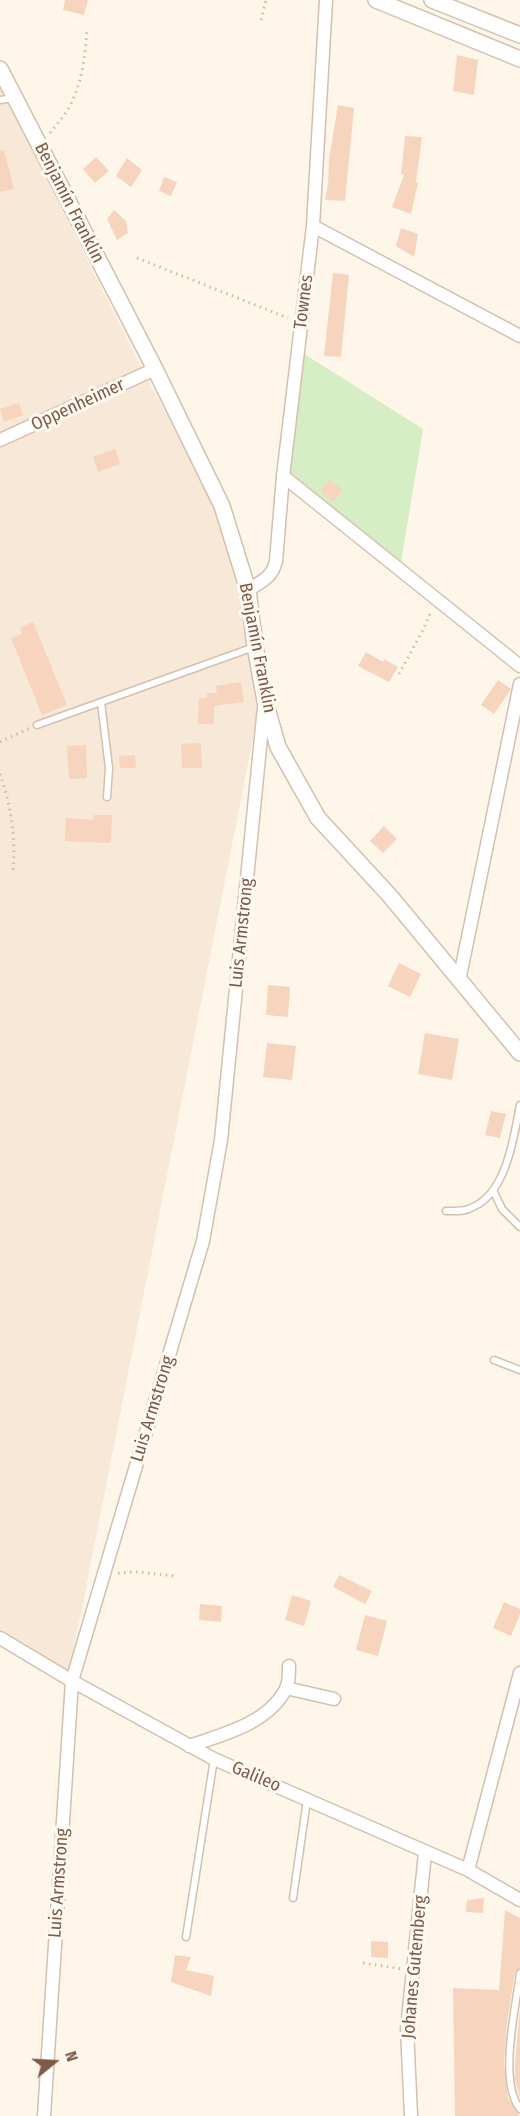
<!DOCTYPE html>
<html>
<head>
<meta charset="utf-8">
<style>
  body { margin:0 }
  #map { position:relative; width:520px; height:2116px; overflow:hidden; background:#fef6e9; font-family:"Fira Sans Condensed",sans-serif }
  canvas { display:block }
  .north { position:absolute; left:24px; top:2032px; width:60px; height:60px; -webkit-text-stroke:4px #fffaf1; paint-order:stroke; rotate:72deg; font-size:16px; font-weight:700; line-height:24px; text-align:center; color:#7d5b49 }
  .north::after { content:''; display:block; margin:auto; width:21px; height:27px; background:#7d5b49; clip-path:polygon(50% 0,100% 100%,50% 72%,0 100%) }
</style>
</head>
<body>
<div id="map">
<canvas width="520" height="2116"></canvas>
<div class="north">N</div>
</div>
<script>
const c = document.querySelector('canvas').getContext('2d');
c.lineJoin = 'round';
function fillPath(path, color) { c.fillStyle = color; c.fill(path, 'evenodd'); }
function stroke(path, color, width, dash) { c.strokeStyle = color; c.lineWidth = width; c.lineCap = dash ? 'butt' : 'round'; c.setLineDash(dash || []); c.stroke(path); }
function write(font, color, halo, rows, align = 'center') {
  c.font = font + ' "Fira Sans Condensed",sans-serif'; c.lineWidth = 6; c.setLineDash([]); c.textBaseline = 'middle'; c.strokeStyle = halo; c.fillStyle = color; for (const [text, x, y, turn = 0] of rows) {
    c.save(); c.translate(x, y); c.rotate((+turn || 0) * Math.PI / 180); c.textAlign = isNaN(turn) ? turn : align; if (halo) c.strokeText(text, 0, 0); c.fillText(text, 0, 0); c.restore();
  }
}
fillPath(new Path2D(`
  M0 87 136 357 218 512 232 560 260 702 69 1674 0 1636Z`), '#f7e8d7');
fillPath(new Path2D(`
  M298 350 423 429 400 569 283 476Z`), '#d6eec5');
fillPath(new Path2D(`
  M65 0H88L84 15 63 10Z
  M457 55 478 60 474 95 453 91Z
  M338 105 354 108 345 201 325 200 328 184 329 159Z
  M405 136 422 137 416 182 418 183 411 214 392 207 404 175 401 174Z
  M4 150 14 189 0 192V151Z
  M96 157 109 171 95 183 83 169Z
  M127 158 142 170 131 187 116 176Z
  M164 177 177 182 171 196 159 191Z
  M114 210 126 221 128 233 117 240 107 219Z
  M401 228 418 234 414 257 396 246Z
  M333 273 349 275 341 357 324 356Z
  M19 403 23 415 4 422 0 409Z
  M115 449 120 464 98 472 93 457Z
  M330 480 342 490 333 502 320 491Z
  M33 622 67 705 42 715 11 638 22 634 20 627Z
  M366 652 383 662 384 659 398 667 389 682 358 666Z
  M498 680 511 689 494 714 481 705Z
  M241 682 244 702 214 706V724H198L199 698H207V693H217L216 686Z
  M201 743 202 768H182L181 744Z
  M86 745 87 778 69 779 67 746Z
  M135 755 136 768H120L119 756Z
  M94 815H112L111 843 65 841 66 818 93 820Z
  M384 826 397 839 383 853 370 841Z
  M399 963 421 974 410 997 388 986Z
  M268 985 290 987 288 1017 266 1015Z
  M425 1033 459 1039 452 1080 418 1074Z
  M267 1043 296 1046 292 1080 263 1077Z
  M491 1111 506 1114 500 1138 485 1135Z
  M339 1575 372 1591 365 1604 333 1587Z
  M292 1595 311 1601 304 1626 285 1620Z
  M504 1602 520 1609V1614L511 1636 493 1628Z
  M200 1604 222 1606 221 1622 199 1620Z
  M365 1615 387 1621 378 1656 356 1650Z
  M484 1898 483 1913 466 1912 467 1900Z
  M505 1910 520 1918V1968L515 1972 507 2023 504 2062 508 2098 520 2116H455L453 1988 499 1990Z
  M371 1941 388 1942V1958L371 1957Z
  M175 1955 191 1957 186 1970 214 1976 211 1996 171 1982Z
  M520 2008V2098L515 2080V2063Z`), '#f7d4be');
const service = new Path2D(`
  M0 100 14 98
  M101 702 109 768 107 797
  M37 725 254 647
  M493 1190 502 1209 520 1227
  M446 1211C455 1211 465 1212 473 1207 507 1192 514 1136 520 1105
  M494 1360 520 1370
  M293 1898 307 1800
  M186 1937 214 1759
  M520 1973C516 2007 498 2081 520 2109`);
const minor = new Path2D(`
  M313 226 520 336
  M0 440 155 369
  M283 476 520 666
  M248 590C262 581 272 578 276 561L283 476 313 226 326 0
  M459 981 520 684
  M0 1638 72 1681 214 1759 468 1870 520 1900
  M286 1688 334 1699
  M189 1746C224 1734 267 1724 286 1689 289 1683 289 1673 289 1666
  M468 1870 520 1673
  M44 2116 72 1681 203 1241 221 1140 264 707
  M411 2116 407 2029 425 1853`);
const tertiary = new Path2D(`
  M376 0 520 59
  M432 0 520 35
  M0 69 155 369 222 506 248 590 255 646 265 701 278 747 318 818 390 896 520 1053`);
stroke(service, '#d5bfb0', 9);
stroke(minor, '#d5bfb0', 15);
stroke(tertiary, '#d5bfb0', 18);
stroke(new Path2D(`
  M261 20 266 0
  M50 133C56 125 63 118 68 109 82 85 85 57 87 30
  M137 258 288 318
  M399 674 424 628 431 611
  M0 742 30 728
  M0 774C11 805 16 839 13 872
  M118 1573 137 1572 176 1576
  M363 1963 402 1969`), '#ddb7a0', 3, [1.5, 4.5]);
stroke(service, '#fff', 6);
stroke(minor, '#fff', 12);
stroke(tertiary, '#fff', 15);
write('18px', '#7d5b49', '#fffaf1', [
  ["Benjamín Franklin",69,203,63],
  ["Townes",304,302,-83],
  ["Oppenheimer",78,405,-25],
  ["Benjamín Franklin",257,648,79],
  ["Luis Armstrong",242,933,-84],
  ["Luis Armstrong",153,1409,-73],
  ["Galileo",256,1777,23],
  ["Luis Armstrong",59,1883,-86],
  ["Johanes Gutemberg",415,1967,-85]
]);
</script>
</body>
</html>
